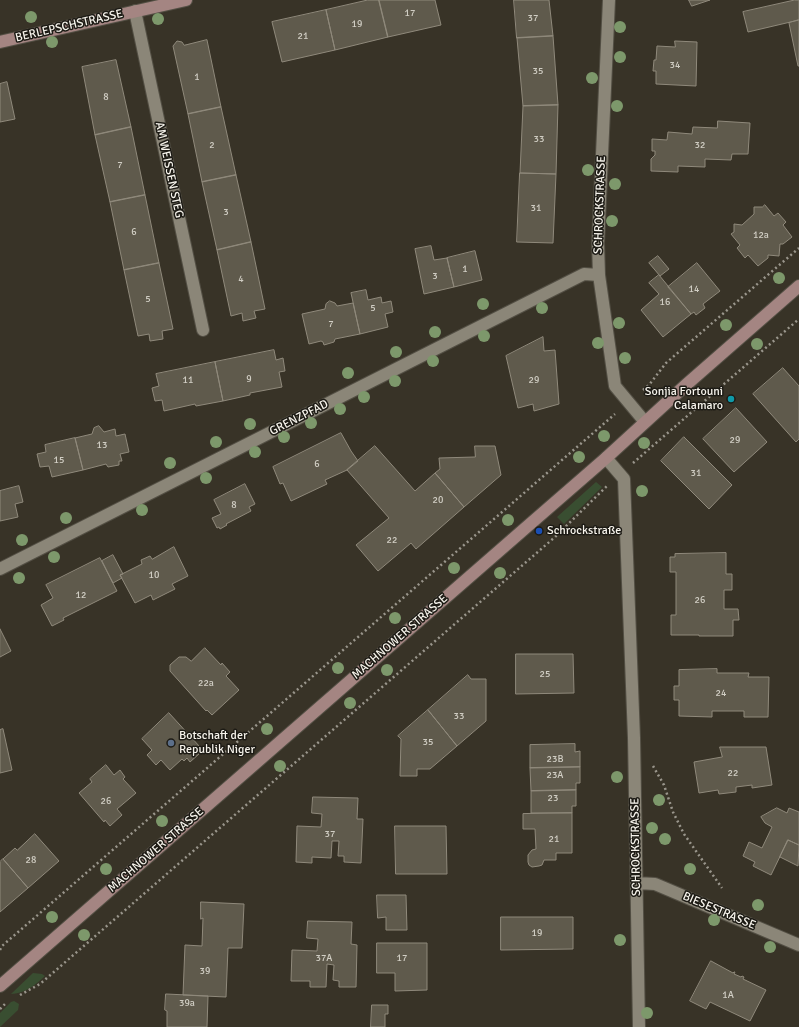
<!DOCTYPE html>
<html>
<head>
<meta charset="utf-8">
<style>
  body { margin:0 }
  canvas { display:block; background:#383327 }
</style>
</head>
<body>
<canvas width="799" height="1027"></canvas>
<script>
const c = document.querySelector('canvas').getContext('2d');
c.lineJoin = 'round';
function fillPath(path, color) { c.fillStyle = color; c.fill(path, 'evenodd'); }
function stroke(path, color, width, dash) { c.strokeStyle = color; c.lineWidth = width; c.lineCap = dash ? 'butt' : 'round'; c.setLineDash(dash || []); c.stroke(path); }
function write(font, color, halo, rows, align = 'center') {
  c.font = font + ' Signika,sans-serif'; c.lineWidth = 3; c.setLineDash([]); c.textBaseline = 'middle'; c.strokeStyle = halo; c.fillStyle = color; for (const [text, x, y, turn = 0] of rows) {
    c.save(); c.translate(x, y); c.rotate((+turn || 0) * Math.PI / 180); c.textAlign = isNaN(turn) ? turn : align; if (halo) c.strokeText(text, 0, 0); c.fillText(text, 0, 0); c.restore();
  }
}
fillPath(new Path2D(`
  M596 482 602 487 564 524 557 517Z
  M33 973 42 974 45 976C36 985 23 994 11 994Z
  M14 1001 19 1004 18 1010 0 1027V1013L11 1002Z`), '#394e31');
const building = new Path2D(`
  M368 0H379L388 37 335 50 326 10Z
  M379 0H435L441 25 388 37Z
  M514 0H549L553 36 517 38Z
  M689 0H710L692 6Z
  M795 0H799V20L748 32 743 12Z
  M326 10 335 50 282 62 272 22Z
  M799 20V66H798L789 23Z
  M553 36 558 105 523 106 517 38Z
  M207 40 221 107 188 114 173 46 177 41 182 42 184 45Z
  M675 41 697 42 696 86 656 84V71H653L654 60H656L657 46 675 47Z
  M116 60 131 127 95 135 82 67Z
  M7 82 15 119 0 122V84Z
  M558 105 556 174 520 173 523 106Z
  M221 107 236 175 202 182 188 114Z
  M718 121 750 123 748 154H732L731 160 705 159V167L678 166V172L651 171V159L655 155V151H652V139L667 140 668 132 692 134 693 127 717 128Z
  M131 127 145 195 110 202 95 135Z
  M520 173 556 174 553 243 517 242Z
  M236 175 251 242 217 250 202 182Z
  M145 195 159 263 124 270 110 202Z
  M765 205 774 216 778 213 786 222 783 225 792 237 783 244H780L779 256 768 255V258L758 266 748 255 745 258 737 248 740 245 731 234 734 232V224L742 225 754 214V207H762Z
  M251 242 265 309 254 311 256 318 243 321 242 313 231 316 217 250Z
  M431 246 434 260 447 258 454 287 424 294 415 249Z
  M475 251 482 280 454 287 447 258Z
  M658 256 669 269 660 276 649 263Z
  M159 263 173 329 162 331 163 339 150 341 149 334 138 336 124 270Z
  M697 263 720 291 703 304 705 308 696 315 694 312 691 314 668 287Z
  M659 275 691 314 663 337 641 310 659 294 649 283Z
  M366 290 368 300 381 297 382 303 391 301 393 312 385 314 388 327 360 334 351 293Z
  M330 301 335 303 337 306 353 303 360 334 335 339 334 342 324 345 323 342 321 341 309 344 302 314 325 309 326 304Z
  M543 337 544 351 555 350 559 404 534 411 533 404 518 408 506 356Z
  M274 350 276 360 283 358 285 371 279 372 282 387 250 393V395L223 401 215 362Z
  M215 362 223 401 196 406 195 404 164 411 162 400 155 401 152 388 159 386 156 374Z
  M783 368 799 386V439L796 442 753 394Z
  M736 408 767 442 734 472 703 439Z
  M99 426 104 432 115 429 116 436 125 434 129 452 120 454 122 461H119V465L108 467 106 464 83 470 75 438 92 434 94 428Z
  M341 433 351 451 358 461 347 470 325 480 327 484 291 501 283 483 280 484 273 467Z
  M684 437 732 485 709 509 661 461Z
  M75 438 83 470 52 477 49 466 40 467 37 454 46 452 45 445Z
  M375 446 415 491 435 473 464 507 416 549 411 543 378 571 356 545 389 518 347 470Z
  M475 446H495L501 475 464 507 435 473 440 469 439 458 475 457Z
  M245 484 255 504 249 507 251 511 226 524 227 525 220 529 219 527 217 528 212 518 221 514 214 500Z
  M19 486 23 502 15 504 18 517 0 521V491Z
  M174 547 188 576 172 584 175 589 153 600 151 595 135 603 120 575 142 564 141 560 150 556 152 559Z
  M726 553V574H732V590H724V609H738L739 620H733V636H699V635H671V615H676V572H670V557H675V554Z
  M113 555 123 574 120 575 122 578 113 583 102 561Z
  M100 558 117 591 63 618 64 620 52 626 41 605 53 598 46 585Z
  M0 629 11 651 0 657Z
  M205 648 221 665 222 663 230 672 226 676 239 690 212 715 207 710 206 711 170 671V665L179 657H186L191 661Z
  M516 654H573L574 693 516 694Z
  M717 669V673H749L748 677H769L768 717H744V711H712V717L679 716V700H674V686H679V670Z
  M468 675 471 679H486V721L457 746 428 710Z
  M428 710 457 746 430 769H417V776H400L401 739 398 736Z
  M169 713 200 747 196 750 200 753 190 762 187 758 184 761 182 759 170 770 161 760 156 765 147 755 152 750 142 739Z
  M3 729 12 770 0 773V730Z
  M575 744V752L580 751V767L530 768V745Z
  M720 747H766L772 785 752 788V785L736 787V792L719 794 718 790 699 793 694 762 722 757Z
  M106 765 114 775 120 770 125 777 123 779 136 793 117 809 122 815 110 826 105 820 104 822 79 793 92 782 90 779Z
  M580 767V783H576V790L531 791 530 768Z
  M576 790V806H572V813H531V791Z
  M313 797 358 798 357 819H363L361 863 344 862V856H338L339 841H332L331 858 312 857V863L296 862 297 826 321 827 322 814 312 813Z
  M777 808 787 813 789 808 799 812V845L788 840 771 875 753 866 755 862 743 856 749 842 762 848 772 827 765 823 761 817Z
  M572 813V853H556V860H544L542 865 539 866 532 867 529 865 528 862V855L532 850 536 849 535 829H523V814Z
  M395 826H446L447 874H396Z
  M35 834 59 861 28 888 3 859 15 848 17 850Z
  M788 840 799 845 798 866 780 857Z
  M3 859 28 888 0 912V862Z
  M377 895H406L407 930H386V917L378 918Z
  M201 902 244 904 242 948H228L226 997 183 995 185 945 202 946 203 918 201 919Z
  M501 917H573V949L501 950Z
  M308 921 352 922 351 944 357 945 356 987H339V981L333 980 334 965 327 964 326 987H310V981H291L292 950 317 951 318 939 307 938Z
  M377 943H427V990L395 991V973H377Z
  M711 961 733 973 734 972H735L734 974 741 977 742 976 744 977 743 979 766 990 750 1021 710 1002 706 1009 690 1001Z
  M166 994 208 996 207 1027H167V1011L165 1010Z
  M372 1005H388V1014H385V1027H371Z`);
fillPath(building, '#5f5a4c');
stroke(building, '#8f897b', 1);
const street = new Path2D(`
  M609 0 598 243 599 275 615 386 645 422
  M135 11 203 330
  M606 458 624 479 634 738 639 1027
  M0 569 584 274 599 275
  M637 883 655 884 799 945`);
const secondary = new Path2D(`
  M0 42 186 0
  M0 986 522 531 606 458 687 384 799 286`);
stroke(street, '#534f44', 14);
stroke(secondary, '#534f44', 14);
stroke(new Path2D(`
  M643 390 649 385 666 363 799 248
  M633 463 799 319
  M653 766 664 785 673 812 684 834 722 888
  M0 950 2 946 615 414
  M20 995 40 984 555 537 607 486
  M0 1009 6 1003`), '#9a968c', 2.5, [2, 3]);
stroke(street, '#8b8678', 12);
stroke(secondary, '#a48582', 12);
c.fillStyle = '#7d986b';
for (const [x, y] of [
  [31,17],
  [158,19],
  [620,27],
  [52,42],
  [620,57],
  [592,78],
  [617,106],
  [588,170],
  [615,184],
  [612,221],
  [779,278],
  [483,304],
  [542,308],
  [619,323],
  [726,325],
  [435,332],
  [484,336],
  [598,343],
  [757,344],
  [396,352],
  [625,358],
  [433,361],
  [348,373],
  [395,381],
  [364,397],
  [340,409],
  [311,423],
  [250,424],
  [604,436],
  [284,437],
  [216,442],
  [644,443],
  [255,452],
  [579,457],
  [170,463],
  [206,478],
  [642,491],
  [142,510],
  [66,518],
  [508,520],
  [22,540],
  [54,557],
  [454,568],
  [500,573],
  [19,578],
  [395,618],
  [338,668],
  [387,670],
  [350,703],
  [267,729],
  [280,766],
  [617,777],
  [659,800],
  [162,821],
  [652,828],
  [665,839],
  [106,869],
  [690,869],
  [758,905],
  [52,917],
  [714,920],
  [84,935],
  [620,940],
  [770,947],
  [647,1013]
]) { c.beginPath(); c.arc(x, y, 6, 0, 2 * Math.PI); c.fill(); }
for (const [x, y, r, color] of [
  [731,399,4,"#0f9aa8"],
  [539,531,4,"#1a4fb4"],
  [171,743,4,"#5c6f8a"]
]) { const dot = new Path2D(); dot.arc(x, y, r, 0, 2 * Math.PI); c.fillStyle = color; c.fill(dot); stroke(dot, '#1d1b15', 1.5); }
write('10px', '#d1cec4', null, [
  ["17",410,13],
  ["37",533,18],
  ["19",357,24],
  ["21",303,36],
  ["34",675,65],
  ["35",538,71],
  ["1",197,77],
  ["8",106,97],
  ["33",539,139],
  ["2",212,145],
  ["32",700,145],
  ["7",120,165],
  ["31",536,208],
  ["3",226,212],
  ["6",134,232],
  ["12a",761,235],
  ["1",465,269],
  ["3",435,276],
  ["4",241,279],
  ["14",694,289],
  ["5",148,299],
  ["16",665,302],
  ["5",373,308],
  ["7",331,324],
  ["9",249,379],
  ["11",188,380],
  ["29",534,380],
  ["29",735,440],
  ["13",102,445],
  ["15",59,460],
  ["6",317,464],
  ["31",696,473],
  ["20",438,500],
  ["8",234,505],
  ["22",392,540],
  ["10",154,575],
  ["12",81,595],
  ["26",700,600],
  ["25",545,674],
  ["22a",206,683],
  ["24",721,693],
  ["33",459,716],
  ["35",428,742],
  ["23B",555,759],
  ["22",733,773],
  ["23A",555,775],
  ["23",553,798],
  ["26",106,801],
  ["37",330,834],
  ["21",554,839],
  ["28",31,860],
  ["19",537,933],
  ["37A",324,958],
  ["17",402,958],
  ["39",205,971],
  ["1A",728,995],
  ["39a",187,1003]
]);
write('12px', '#f7f4ec', '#1d1b15', [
  ["BERLEPSCHSTRASSE",69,26,-13],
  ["AM WEISSEN STEG",169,170,78],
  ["SCHROCKSTRASSE",600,205,-88],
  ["GRENZPFAD",299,418,-27],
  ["MACHNOWER STRASSE",400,637,-41],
  ["SCHROCKSTRASSE",636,847,-91],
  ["MACHNOWER STRASSE",156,850,-41],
  ["BIESESTRASSE",719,911,23]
]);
write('12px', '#f7f4ec', '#1d1b15', [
  ["Sonjia Fortouni",723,392,"right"],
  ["Calamaro",723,406,"right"],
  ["Schrockstraße",547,531],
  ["Botschaft der",179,736],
  ["Republik Niger",179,750]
], 'left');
</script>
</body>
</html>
